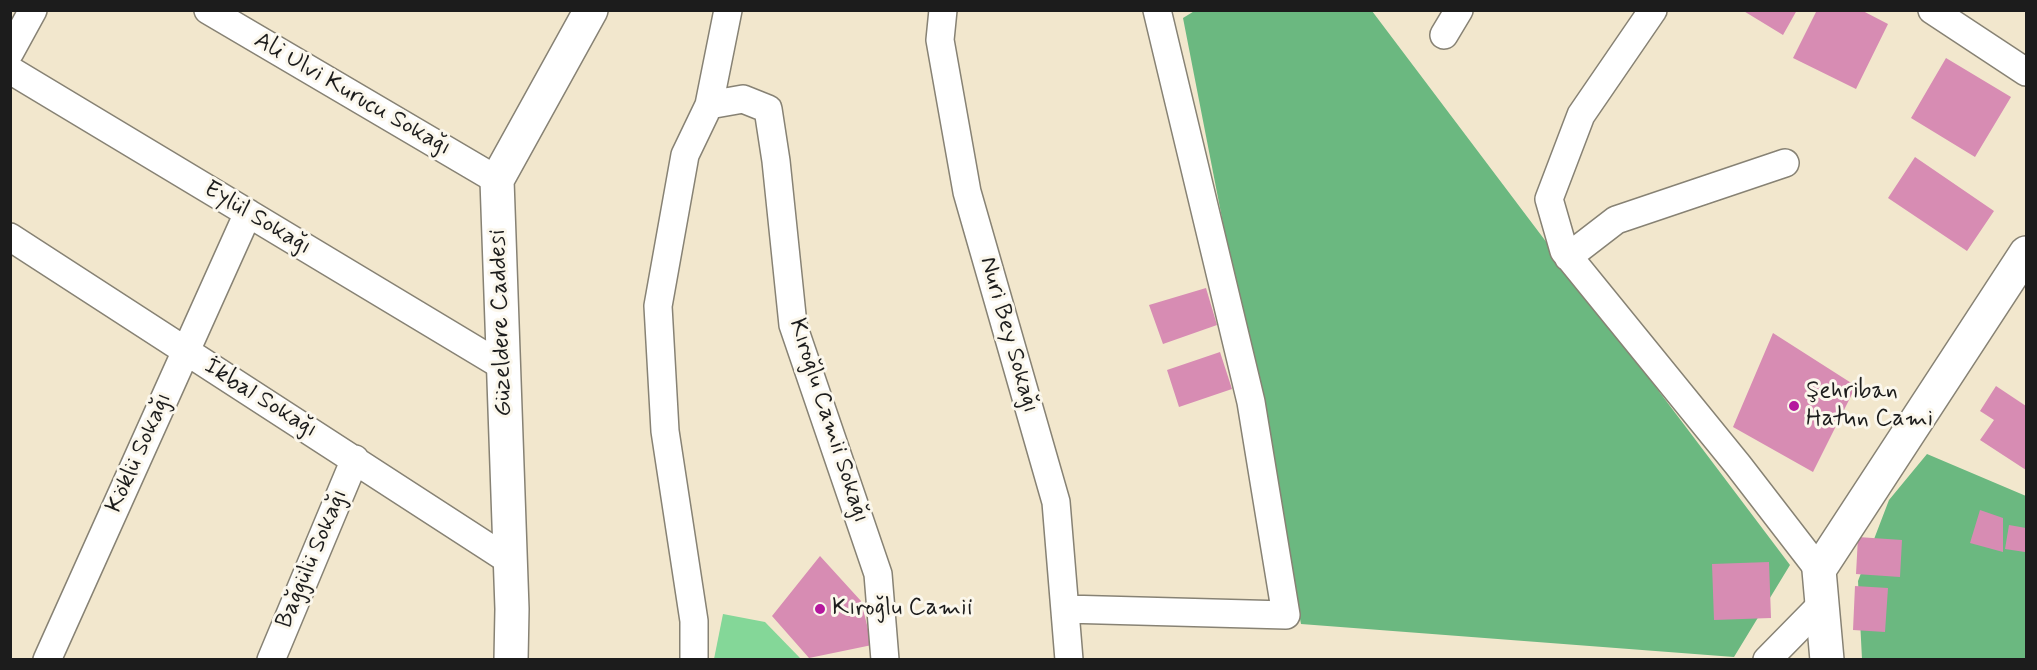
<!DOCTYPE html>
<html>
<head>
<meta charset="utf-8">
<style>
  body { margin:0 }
  #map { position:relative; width:2037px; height:670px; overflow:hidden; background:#f2e7cd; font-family:Mynerve,sans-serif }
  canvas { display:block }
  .frame { position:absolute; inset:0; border:12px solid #1c1c1c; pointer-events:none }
</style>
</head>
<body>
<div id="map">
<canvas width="2037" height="670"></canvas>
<div class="frame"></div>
</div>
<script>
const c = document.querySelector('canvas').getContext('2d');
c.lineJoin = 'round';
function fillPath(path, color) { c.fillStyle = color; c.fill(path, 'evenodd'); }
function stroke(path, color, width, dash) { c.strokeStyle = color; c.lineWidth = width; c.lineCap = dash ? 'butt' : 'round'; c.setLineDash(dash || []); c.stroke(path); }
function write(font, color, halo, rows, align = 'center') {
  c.font = font + ' Mynerve,sans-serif'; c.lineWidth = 6; c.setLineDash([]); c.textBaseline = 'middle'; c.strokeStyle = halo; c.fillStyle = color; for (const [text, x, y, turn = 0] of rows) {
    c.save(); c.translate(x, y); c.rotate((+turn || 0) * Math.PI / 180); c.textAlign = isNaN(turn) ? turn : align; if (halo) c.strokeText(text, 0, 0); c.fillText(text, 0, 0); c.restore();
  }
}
fillPath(new Path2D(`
  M723 614 765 622 801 659H714Z`), '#84d798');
fillPath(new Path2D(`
  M1196 10 1372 11 1790 565 1734 657 1301 624 1183 18Z
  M1927 454 2026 496V659H1862L1858 581 1889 500Z`), '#6bb880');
fillPath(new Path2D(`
  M1742 10H1797L1783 35Z
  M1817 10H1861L1888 24 1856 89 1793 58Z
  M1946 58 2011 97 1975 157 1911 118Z
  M1915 157 1994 211 1967 251 1888 198Z
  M1206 288 1217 325 1163 344 1149 305Z
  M1773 333 1856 386 1813 472 1733 427Z
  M1220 352 1232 389 1179 407 1167 370Z
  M1996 386 2026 406V470L1980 440 1994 420 1980 411Z
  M1980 510 2003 518V552L1970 543Z
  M2009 525 2026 528 2025 552 2005 549Z
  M1858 537 1902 540 1900 577 1856 574Z
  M820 556 861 601 872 645 809 658 772 616Z
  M1769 562 1771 618 1714 620 1712 564Z
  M1855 586 1888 588 1885 632 1853 630Z`), '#d78cb3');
const minor = new Path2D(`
  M208 10 497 180
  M943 10 940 40 967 192 1056 502 1069 660
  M1653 10 1581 115 1549 199 1564 251 1738 465 1819 570
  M1932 10 2026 72
  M1444 35 1459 10
  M10 52 33 10
  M10 70 504 367
  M709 105 728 10
  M10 237 510 561
  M1568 257 1616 220 1785 163
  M1065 609 1286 615 1251 402 1157 10
  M47 660 248 213
  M271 660 355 459
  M694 660V621L665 431 658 306 685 155 709 105 743 99 768 109 776 161 793 325 878 574 885 660
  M1767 660 1822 604`);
const tertiary = new Path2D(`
  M511 660 512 609 497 180 591 10`);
const secondary = new Path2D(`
  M1827 660 1819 570 2026 253`);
stroke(minor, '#878274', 30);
stroke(tertiary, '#878274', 36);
stroke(secondary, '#878274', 36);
stroke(minor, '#fff', 27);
stroke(tertiary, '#fff', 33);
stroke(secondary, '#fff', 33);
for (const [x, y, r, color] of [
  [1794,406,6,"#b5179e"],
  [820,609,6,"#b5179e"]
]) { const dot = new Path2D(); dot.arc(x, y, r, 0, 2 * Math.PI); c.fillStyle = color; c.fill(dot); stroke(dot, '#fbf7ec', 2); }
write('24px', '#1c1c1c', '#fbf7ec', [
  ["Ali Ulvi Kurucu Sokağı",352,95,30],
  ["Eylül Sokağı",257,219,31],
  ["Güzeldere Caddesi",502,323,-92],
  ["Nuri Bey Sokağı",1008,335,74],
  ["İkbal Sokağı",260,399,32],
  ["Kıroğlu Camii Sokağı",828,421,72],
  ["Köklü Sokağı",140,453,-66],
  ["Bağgülü Sokağı",313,559,-67]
]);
write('24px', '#1c1c1c', '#fbf7ec', [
  ["Şehriban",1806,392],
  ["Hatun Cami",1806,420],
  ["Kıroğlu Camii",832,609]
], 'left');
</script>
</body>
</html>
